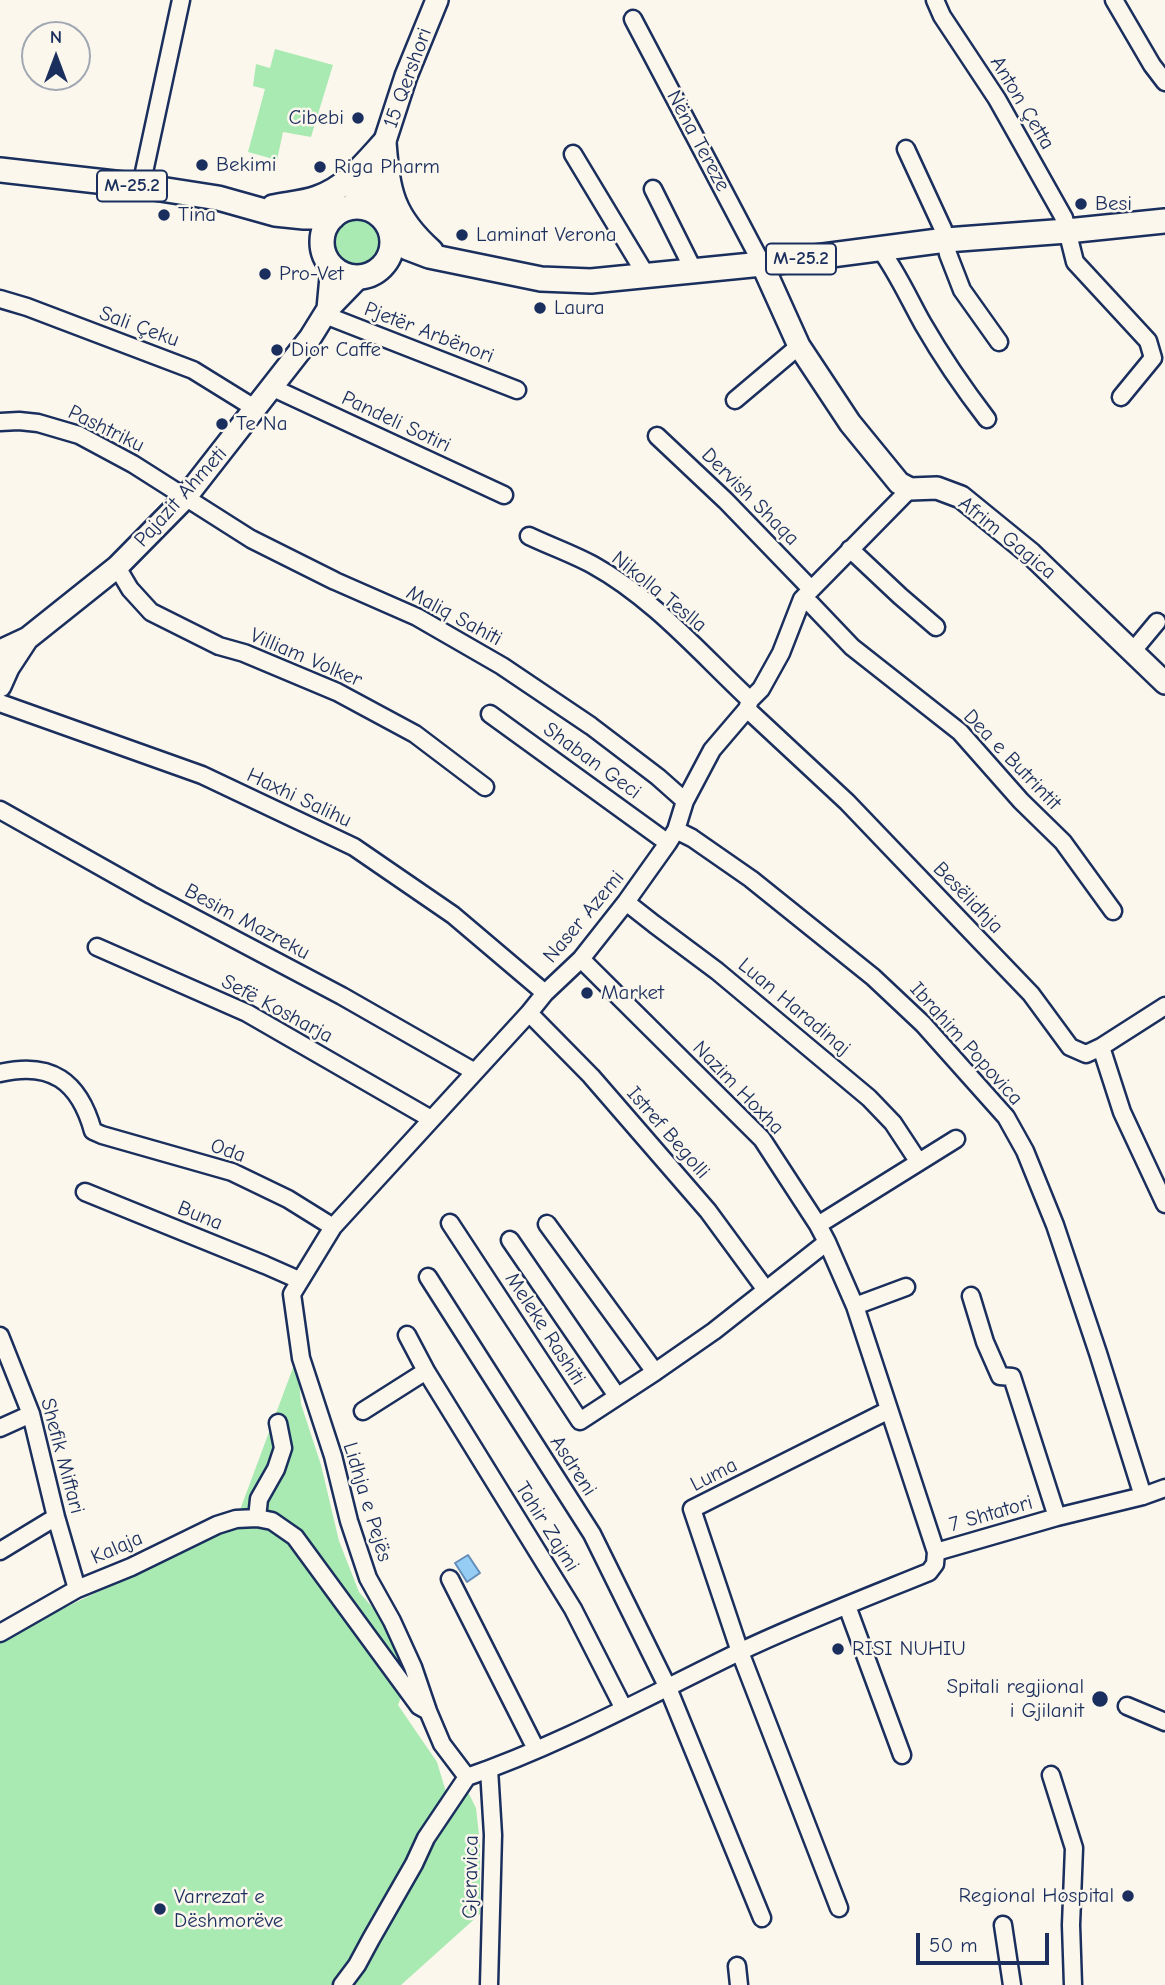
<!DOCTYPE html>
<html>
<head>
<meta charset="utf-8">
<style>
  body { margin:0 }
  #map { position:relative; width:1165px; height:1985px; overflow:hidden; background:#fbf7ec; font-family:"Comic Neue",sans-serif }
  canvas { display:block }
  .north { position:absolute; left:21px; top:21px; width:70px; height:70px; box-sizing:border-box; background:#fbf7ec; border:2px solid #a1a7b3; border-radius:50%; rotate:0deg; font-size:19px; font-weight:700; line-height:28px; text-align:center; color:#1b2f5e }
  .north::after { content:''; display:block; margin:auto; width:24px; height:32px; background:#1b2f5e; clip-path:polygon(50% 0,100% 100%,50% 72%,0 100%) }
  .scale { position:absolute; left:916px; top:1933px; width:133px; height:32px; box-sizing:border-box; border:4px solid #1b2f5e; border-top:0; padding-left:9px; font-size:21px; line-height:24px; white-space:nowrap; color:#1b2f5e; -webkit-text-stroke:5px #fbf7ec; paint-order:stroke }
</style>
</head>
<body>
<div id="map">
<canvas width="1165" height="1985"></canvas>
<div class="north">N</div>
<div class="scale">50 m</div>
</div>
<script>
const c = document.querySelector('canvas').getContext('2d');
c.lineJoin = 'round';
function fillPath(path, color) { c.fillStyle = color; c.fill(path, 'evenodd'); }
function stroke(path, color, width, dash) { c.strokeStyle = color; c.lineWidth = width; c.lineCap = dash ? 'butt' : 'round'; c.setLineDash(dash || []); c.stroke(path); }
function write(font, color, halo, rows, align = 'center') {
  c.font = font + ' "Comic Neue",sans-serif'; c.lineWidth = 5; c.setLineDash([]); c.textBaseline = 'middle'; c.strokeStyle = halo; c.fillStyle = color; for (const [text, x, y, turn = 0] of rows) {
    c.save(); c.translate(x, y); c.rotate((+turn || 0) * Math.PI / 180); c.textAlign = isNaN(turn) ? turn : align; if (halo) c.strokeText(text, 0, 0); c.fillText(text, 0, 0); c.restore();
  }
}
fillPath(new Path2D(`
  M275 49 333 65 311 137 283 132 277 160 248 152 265 89 253 86 256 64 270 68Z
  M330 242a28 28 0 1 1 56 0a28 28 0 1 1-56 0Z
  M297 1357 301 1404 321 1465 339 1541 359 1592 381 1617 409 1676 398 1705 437 1762 446 1792 457 1802 468 1792 476 1808 480 1844V1914L401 1985H0V1639L234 1526Z`), '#a9e9b2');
const water = new Path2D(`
  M468 1555 480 1573 467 1582 455 1563Z`);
fillPath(water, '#95cdf4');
stroke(water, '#648eb8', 2);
const street = new Path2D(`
  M935 0 942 16 997 99 1064 218 1075 262 1148 341 1153 358 1121 397
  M1114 0 1152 65 1165 82
  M633 19 762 264
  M906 149 943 229 948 254 962 290 999 342
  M573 154 646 275
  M141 186 181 0
  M653 189 694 271
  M880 249C897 272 909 299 923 324 942 357 964 389 987 419
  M0 299 27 307 193 370 256 409
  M325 315 517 390
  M271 387 504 495
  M735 400 799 346
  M0 422 19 421 38 423 79 435 133 464 251 539 335 581 417 617 502 666 591 726 658 777 685 801
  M657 436 726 501 811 589
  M910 489 802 599 781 653 761 689 750 700 747 709 712 750 685 801 676 830 668 843 626 902 581 959 545 993 529 1013 333 1227 292 1294 301 1358 333 1456 349 1521 368 1578 392 1621 413 1667 428 1711 442 1744 467 1777C560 1745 648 1696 737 1653 800 1623 865 1598 929 1572L935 1564 936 1552 1057 1517 1143 1496 1165 1488
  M529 536C550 546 573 554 593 565 653 598 700 653 750 700
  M850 549 900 596 936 627
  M117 567 130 589 151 612 219 646 244 653 337 692 415 734 485 787
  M802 599 811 604 852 647 960 732 1021 801 1063 842 1113 911
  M1132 652 1157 622
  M0 703 202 775 354 847 453 915 545 993
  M747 709 847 802 982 943 1031 994 1070 1047 1086 1054 1101 1047 1165 1006
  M490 714 668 843
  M0 810 151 895 342 996 475 1072
  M676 830 692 838 751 879 873 977 923 1024 1006 1117 1025 1151 1055 1225 1098 1353 1143 1496
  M626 902 654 924 717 971 869 1098 893 1123 918 1161
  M97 947 247 1013 431 1119
  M581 959 762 1139 818 1225 827 1242 855 1306 936 1552
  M529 1013 591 1076 708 1211 766 1290
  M1101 1047 1122 1112 1165 1204
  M0 1073C51 1061 79 1081 93 1131L102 1135 232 1172 288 1199 333 1227
  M85 1192 265 1265 299 1280
  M450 1223 580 1421 655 1372 714 1331 827 1242
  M547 1224 655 1372
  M818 1225 956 1139
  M510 1240 617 1396
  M428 1277 592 1534 668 1688 762 1918
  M971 1296 985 1342 1000 1376 1012 1377 1057 1517
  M855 1306 906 1287
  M407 1335 426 1371
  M0 1336 31 1414 56 1517 77 1589
  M363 1411 426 1371 573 1609 624 1709
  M0 1428 31 1414
  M257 1518 259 1499 276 1469 283 1448 278 1423
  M0 1551 56 1517
  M450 1579 536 1749
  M847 1606 902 1755
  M0 1633 77 1589 131 1567 217 1525 236 1519 257 1518 272 1521 295 1537 419 1706 428 1711
  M1127 1706 1165 1722
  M489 1769 493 1835 489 1985
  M1051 1775 1074 1848 1071 1925 1073 1985
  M839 1908 740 1652 692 1509 889 1410
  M1003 1925 1012 1985
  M737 1966 739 1985
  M342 1985 357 1965 371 1939 414 1864 426 1838 467 1777`);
const secondary = new Path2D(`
  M351 208 380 156 406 76 437 0
  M377 213 380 161
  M762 264 799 346 850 423 899 483 910 489 937 488 961 497 1031 554 1165 683
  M328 309 332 266
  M0 651 28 638 117 567 185 498 310 338 328 309 359 277
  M0 686 8 668 27 639`);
const primary = new Path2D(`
  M384 143C388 192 392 216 431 251
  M0 170 141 186 218 198 275 214 304 217H333
  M273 207C287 204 303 203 317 198 346 188 364 165 384 143
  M322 242a35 35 0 1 1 70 0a35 35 0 1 1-70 0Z
  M392 238 408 248 429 256 541 279 591 281 762 264 946 240 1067 231 1165 221`);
stroke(street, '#1b2f5e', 21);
stroke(secondary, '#1b2f5e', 26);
stroke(primary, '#1b2f5e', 28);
stroke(street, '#fbf7ec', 16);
stroke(secondary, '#fbf7ec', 21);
stroke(primary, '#fbf7ec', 23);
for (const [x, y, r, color] of [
  [358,118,7,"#1b2f5e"],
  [202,165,7,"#1b2f5e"],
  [320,167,7,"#1b2f5e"],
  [1081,204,7,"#1b2f5e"],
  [164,215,7,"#1b2f5e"],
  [462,235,7,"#1b2f5e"],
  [265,274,7,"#1b2f5e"],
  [540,308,7,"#1b2f5e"],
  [277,350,7,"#1b2f5e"],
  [222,424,7,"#1b2f5e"],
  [587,993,7,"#1b2f5e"],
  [838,1649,7,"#1b2f5e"],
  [1100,1699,9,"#1b2f5e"],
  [1128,1896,7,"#1b2f5e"],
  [160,1909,7,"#1b2f5e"]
]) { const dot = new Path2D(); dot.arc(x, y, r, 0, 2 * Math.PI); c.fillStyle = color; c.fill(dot); stroke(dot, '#fbf7ec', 2.5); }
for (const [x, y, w] of [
  [132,186,70],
  [801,259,70]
]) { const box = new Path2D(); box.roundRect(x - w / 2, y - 15.5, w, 31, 5); c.fillStyle = '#fbf7ec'; c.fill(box); stroke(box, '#1b2f5e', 2); }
write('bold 19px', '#1b2f5e', null, [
  ["M-25.2",132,186],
  ["M-25.2",801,259]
]);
write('21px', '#1b2f5e', '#fbf7ec', [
  ["15 Qershori",408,78,-70],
  ["Anton Çetta",1022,103,59],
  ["Nëna Tereze",698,141,62],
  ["Sali Çeku",139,327,20],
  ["Pjetër Arbënori",429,333,21],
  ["Pandeli Sotiri",396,422,25],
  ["Pashtriku",106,429,26],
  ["Pajazit Ahmeti",181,497,-48],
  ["Dervish Shaqa",750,497,45],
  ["Afrim Gagica",1007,538,39],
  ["Nikolla Teslla",659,592,39],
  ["Maliq Sahiti",454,616,28],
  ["Villiam Volker",306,658,23],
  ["Dea e Butrintit",1012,760,46],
  ["Shaban Geci",592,761,36],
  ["Haxhi Salihu",299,798,25],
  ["Besëlidhja",968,898,46],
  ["Naser Azemi",584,917,-50],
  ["Besim Mazreku",247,922,28],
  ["Luan Haradinaj",794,1007,40],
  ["Sefë Kosharja",277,1009,28],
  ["Ibrahim Popovica",966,1044,48],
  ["Nazim Hoxha",738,1088,46],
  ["Istref Begolli",668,1133,49],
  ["Oda",228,1151,19],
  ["Buna",200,1216,22],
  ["Meleke Rashiti",545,1329,57],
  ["Shefik Miftari",62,1456,75],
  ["Asdreni",573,1466,57],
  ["Luma",714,1475,-27],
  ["Lidhja e Pejës",367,1502,73],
  ["7 Shtatori",991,1514,-16],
  ["Tahir Zajmi",547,1527,58],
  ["Kalaja",117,1548,-24],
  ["Gjeravica",471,1877,-89]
]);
write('21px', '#1b2f5e', '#fbf7ec', [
  ["Cibebi",344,118,"right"],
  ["Bekimi",216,165],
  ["Riga Pharm",334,167],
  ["Besi",1095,204],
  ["Tina",178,215],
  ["Laminat Verona",476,235],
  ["Pro-Vet",279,274],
  ["Laura",554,308],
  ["Dior Caffe",291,350],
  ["Te Na",236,424],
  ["Market",601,993],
  ["RISI NUHIU",852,1649],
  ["Spitali regjional",1084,1687,"right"],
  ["i Gjilanit",1084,1711,"right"],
  ["Regional Hospital",1114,1896,"right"],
  ["Varrezat e",174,1897],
  ["Dëshmorëve",174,1921]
], 'left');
</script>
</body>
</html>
